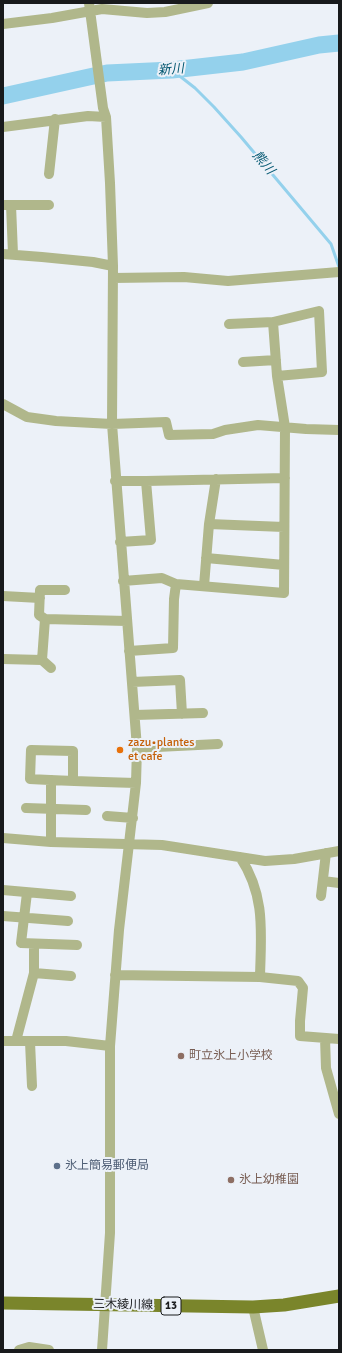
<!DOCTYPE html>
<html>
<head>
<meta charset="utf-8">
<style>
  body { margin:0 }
  #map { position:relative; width:342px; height:1353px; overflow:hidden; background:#ecf1f8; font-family:Signika,sans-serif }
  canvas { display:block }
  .frame { position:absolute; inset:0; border:4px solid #181a1c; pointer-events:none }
</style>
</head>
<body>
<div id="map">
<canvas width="342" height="1353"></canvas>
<div class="frame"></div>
</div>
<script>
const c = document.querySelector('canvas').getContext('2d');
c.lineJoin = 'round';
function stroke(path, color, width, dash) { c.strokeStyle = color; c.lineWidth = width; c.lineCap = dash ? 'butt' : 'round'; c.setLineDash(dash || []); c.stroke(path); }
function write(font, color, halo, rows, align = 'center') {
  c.font = font + ' Signika,"Noto Sans JP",sans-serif'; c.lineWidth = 4; c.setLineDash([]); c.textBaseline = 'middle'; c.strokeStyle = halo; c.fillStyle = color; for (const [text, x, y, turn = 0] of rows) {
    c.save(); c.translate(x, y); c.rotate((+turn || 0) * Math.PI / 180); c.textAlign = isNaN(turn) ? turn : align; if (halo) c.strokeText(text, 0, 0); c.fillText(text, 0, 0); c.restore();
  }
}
stroke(new Path2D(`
  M172 70 195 88 214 107 241 137 331 244 339 267`), '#94d1ec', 3);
stroke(new Path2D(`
  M3 96 107 73 172 70 243 62 319 45 339 43`), '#94d1ec', 17);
stroke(new Path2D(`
  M89 3 103 108 106 117 110 183 113 266 112 424 137 748 136 783 119 930 110 1046V1233L102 1350
  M3 24 52 18 102 9 147 13 165 12 208 3
  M3 127 88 116 106 117
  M49 174 55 119
  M3 205H49
  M11 205 13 254
  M3 254 42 257 93 262 113 266
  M113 278 184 277 228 281 339 272
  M229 324 273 322 319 311 322 372 277 376
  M243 362 276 360
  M3 404 27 417 56 421 112 424 166 422 169 435 213 434 225 430 258 425 306 429 339 430
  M115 481H146L285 478
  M209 524 284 527
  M120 542 151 540 146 481
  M206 558 284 565
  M123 581 162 578 176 584 284 593 285 427 277 376 273 322
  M204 586 209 524 216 479
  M3 596 40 598
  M45 619 127 621
  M129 651 173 648 174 599 176 584
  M3 659 42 660
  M51 668 42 660 45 619 39 615 40 590H65
  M132 682 180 680 182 714
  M135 715 203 713
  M137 748 218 744
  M73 781V751L31 750 30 779C66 781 101 782 136 783
  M26 808 86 810
  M107 816 133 818
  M3 838 51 842 162 845 265 861 294 859 339 851
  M51 842V780
  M240 857C266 896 261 933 260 977
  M323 881 339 883
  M3 890 71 896
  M27 893 21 943 77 945
  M321 896 326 853
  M3 916 68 921
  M34 973 71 976
  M115 975 260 977 298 981 303 988 300 1021V1036L339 1039
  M325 1038 326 1068 339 1114
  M3 1041H66L110 1046
  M16 1041 34 973V944
  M30 1042 32 1086
  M253 1307 263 1350
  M19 1350 29 1347 49 1350`), '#b0b78b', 10);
stroke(new Path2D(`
  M3 1303 253 1307 284 1305 339 1296`), '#7a852b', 13);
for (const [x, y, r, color] of [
  [120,750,4,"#e8710a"],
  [181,1056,4,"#8d6e63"],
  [57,1166,4,"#5c6f8a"],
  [231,1180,4,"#8d6e63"]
]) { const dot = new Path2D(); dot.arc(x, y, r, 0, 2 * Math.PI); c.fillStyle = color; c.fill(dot); stroke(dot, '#ecf1f8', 1.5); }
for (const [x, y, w] of [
  [171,1306,20]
]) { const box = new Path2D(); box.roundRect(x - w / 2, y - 9, w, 18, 3); c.fillStyle = '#ecf1f8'; c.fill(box); stroke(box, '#181a1c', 1); }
write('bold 11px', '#181a1c', null, [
  ["13",171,1306]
]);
write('12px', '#c56008', '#ecf1f8', [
  ["zazu•plantes",128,743],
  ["et cafe",128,757]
], 'left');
write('12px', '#785e54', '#ecf1f8', [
  ["町立氷上小学校",189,1056],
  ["氷上幼稚園",239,1180]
], 'left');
write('12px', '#4e5e75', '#ecf1f8', [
  ["氷上簡易郵便局",65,1166]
], 'left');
write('12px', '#181a1c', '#ecf1f8', [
  ["三木綾川線",123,1305,1]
]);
write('italic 13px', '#005670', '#ecf1f8', [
  ["新川",171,70,-5],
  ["熊川",263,163,50]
]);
</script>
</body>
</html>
